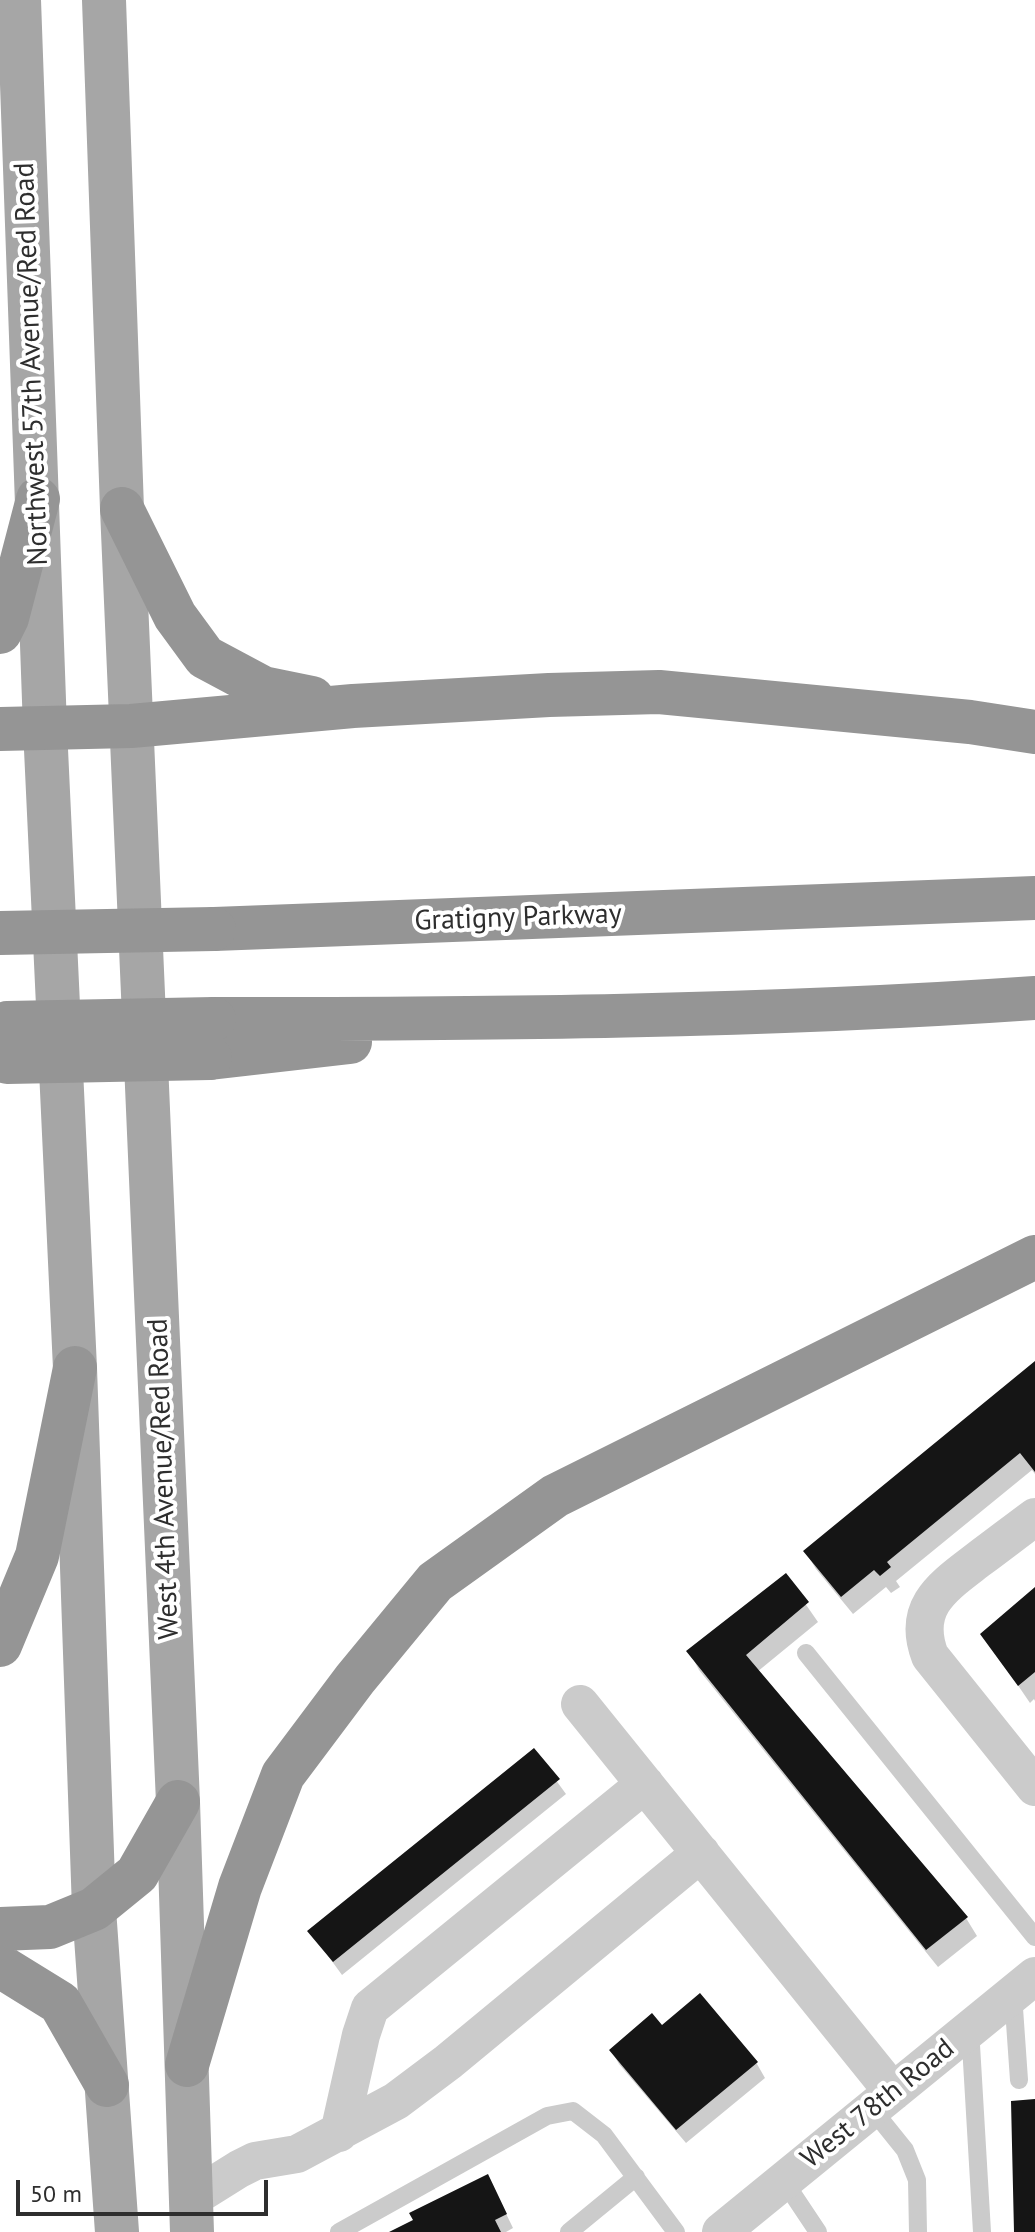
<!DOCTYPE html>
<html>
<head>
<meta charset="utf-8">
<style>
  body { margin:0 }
  #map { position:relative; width:1035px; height:2232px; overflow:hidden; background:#fff; font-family:"PT Sans",sans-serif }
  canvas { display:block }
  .scale { position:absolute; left:16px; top:2180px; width:252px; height:36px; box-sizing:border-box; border:4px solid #2e2e2e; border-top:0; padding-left:10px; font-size:24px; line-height:28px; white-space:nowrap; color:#2e2e2e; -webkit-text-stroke:6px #fff; paint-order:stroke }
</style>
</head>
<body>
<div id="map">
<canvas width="1035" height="2232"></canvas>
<div class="scale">50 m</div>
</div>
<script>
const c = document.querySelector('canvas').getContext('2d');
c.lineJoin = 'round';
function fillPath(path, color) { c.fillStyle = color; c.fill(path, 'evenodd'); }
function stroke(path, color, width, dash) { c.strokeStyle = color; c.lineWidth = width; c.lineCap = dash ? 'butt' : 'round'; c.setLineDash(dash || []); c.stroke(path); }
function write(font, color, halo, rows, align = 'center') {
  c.font = font + ' "PT Sans",sans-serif'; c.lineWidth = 8; c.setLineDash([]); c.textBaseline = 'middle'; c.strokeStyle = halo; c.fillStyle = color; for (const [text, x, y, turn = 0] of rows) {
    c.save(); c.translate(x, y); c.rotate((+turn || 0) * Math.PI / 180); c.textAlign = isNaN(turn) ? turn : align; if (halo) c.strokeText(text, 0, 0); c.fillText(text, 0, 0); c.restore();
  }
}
fillPath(new Path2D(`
  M1035 1363V1474L1032 1470 896 1581 900 1587 891 1593 886 1587 853 1614 816 1569 805 1551Z
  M786 1576 818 1622 757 1672 966 1918 977 1936 938 1967 699 1670 689 1651Z
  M1035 1590V1701L1034 1699 1030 1703 983 1634Z
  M534 1750 566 1794 342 1975 310 1931Z
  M700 1996 757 2064 765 2078 686 2143 619 2064 611 2050 661 2028Z
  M495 2191 513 2228 506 2232H393Z`), '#0003');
fillPath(new Path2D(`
  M1035 1361V1472L1020 1453 887 1562 891 1567 880 1576 874 1570 841 1597 803 1551Z
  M786 1573 809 1602 746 1655 968 1917 926 1950 686 1651Z
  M1035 1587V1672L1018 1686 980 1634Z
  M534 1748 560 1779 333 1962 307 1931Z
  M700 1993 758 2062 676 2130 609 2050 652 2013 662 2025Z
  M1035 2099V2232H1014L1011 2101Z
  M488 2174 507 2214 495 2220 501 2232H389L413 2220 409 2213Z`), '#151515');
stroke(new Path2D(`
  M806 1653 1035 1937
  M1013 1994 1019 2080
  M970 2028 982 2232
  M872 2109 905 2150 917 2180 918 2232
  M784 2181 818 2232
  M339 2232 547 2116 573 2111 604 2135 676 2232
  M569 2232 636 2177`), '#cbcbcb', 18);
stroke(new Path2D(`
  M1035 1517C1016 1531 998 1545 979 1559 944 1586 911 1606 930 1656L1035 1787
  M580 1704 893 2092
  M339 2133 361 2035 370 2008 645 1784
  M191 2199 239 2169 255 2161 297 2154 396 2101 448 2062 701 1853
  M721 2232 1035 1976`), '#cbcbcb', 38);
stroke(new Path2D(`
  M19 0 45 728 75 1368 94 1909 117 2232
  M104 0 122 509 178 1802 192 2232`), '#a6a6a6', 44);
stroke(new Path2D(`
  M122 509 175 616 205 657 263 688 312 698
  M0 632 7 618 38 499
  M0 729 131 726 353 706 549 695 659 692 970 722 1035 732
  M214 929 1035 898
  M214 1019C488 1019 762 1017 1035 998
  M210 1058 350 1042
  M0 1645 37 1556 75 1368
  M0 1929 50 1927 94 1909 137 1874 178 1802
  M0 1966 60 2003 107 2085
  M187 2065 240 1887 283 1775 355 1679 435 1582 555 1496 1035 1257`), '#959595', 44);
stroke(new Path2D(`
  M0 933 214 929
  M7 1023 214 1019
  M7 1062 210 1058`), '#959595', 44);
write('28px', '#2e2e2e', '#fff', [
  ["Northwest 57th Avenue/Red Road",32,364,-92],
  ["Gratigny Parkway",518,918,-2],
  ["West 4th Avenue/Red Road",164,1479,-92],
  ["West 78th Road",878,2104,-39]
]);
</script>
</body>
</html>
